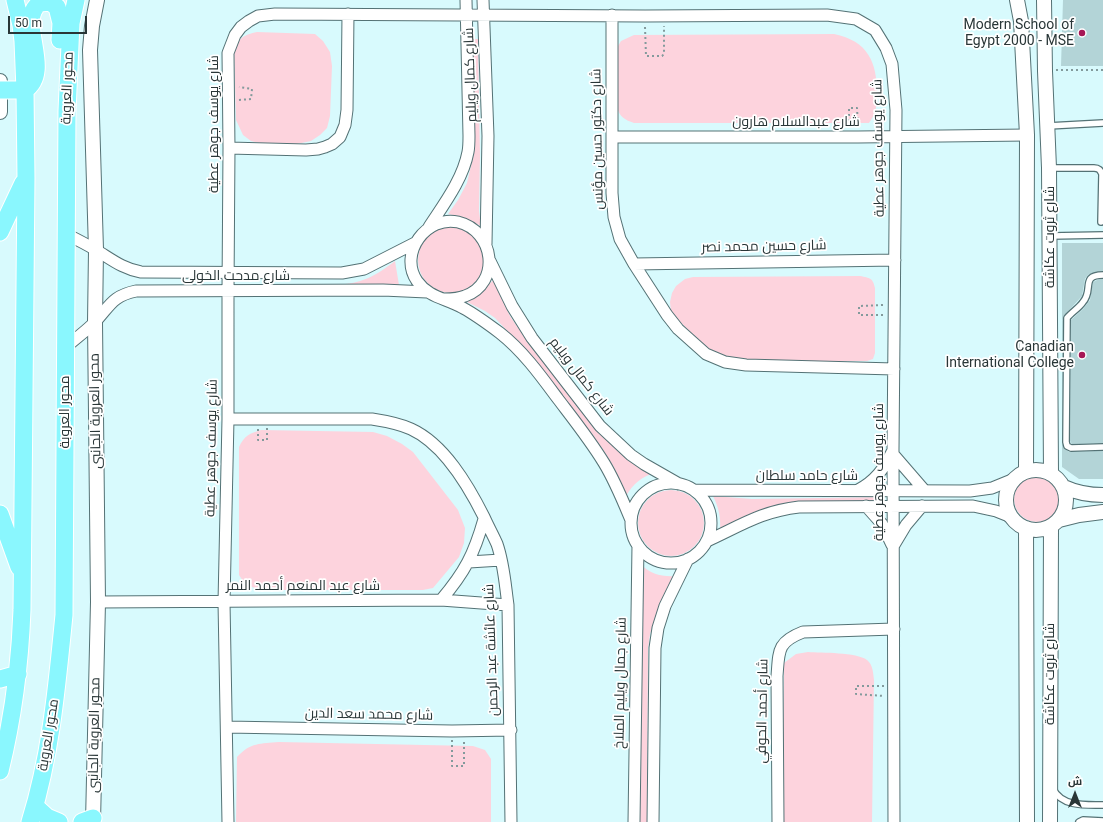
<!DOCTYPE html>
<html>
<head>
<meta charset="utf-8">
<style>
  body { margin:0 }
  #map { position:relative; width:1103px; height:822px; overflow:hidden; background:#d8fafd; font-family:Roboto,Cairo,sans-serif }
  canvas { display:block }
  .north { position:absolute; left:1055px; top:774px; width:40px; height:40px; -webkit-text-stroke:3px #fff; paint-order:stroke; rotate:0deg; font-size:11px; font-weight:700; line-height:16px; text-align:center; color:#293637 }
  .north::after { content:''; display:block; margin:auto; width:14px; height:18px; background:#293637; clip-path:polygon(50% 0,100% 100%,50% 72%,0 100%) }
  .scale { position:absolute; left:8px; top:16px; width:79px; height:18px; box-sizing:border-box; border:2px solid #293637; border-top:0; padding-left:5px; font-size:12px; line-height:14px; white-space:nowrap; color:#293637; -webkit-text-stroke:3px #fff; paint-order:stroke }
</style>
</head>
<body>
<div id="map">
<canvas width="1103" height="822"></canvas>
<div class="north">ش</div>
<div class="scale">50 m</div>
</div>
<script>
const c = document.querySelector('canvas').getContext('2d');
c.lineJoin = 'round';
function fillPath(path, color) { c.fillStyle = color; c.fill(path, 'evenodd'); }
function stroke(path, color, width, dash) { c.strokeStyle = color; c.lineWidth = width; c.lineCap = dash ? 'butt' : 'round'; c.setLineDash(dash || []); c.stroke(path); }
function write(font, color, halo, rows, align = 'center') {
  c.font = font + ' Roboto,Cairo,sans-serif'; c.lineWidth = 3.5; c.setLineDash([]); c.textBaseline = 'middle'; c.strokeStyle = halo; c.fillStyle = color; for (const [text, x, y, turn = 0] of rows) {
    c.save(); c.translate(x, y); c.rotate((+turn || 0) * Math.PI / 180); c.textAlign = isNaN(turn) ? turn : align; if (halo) c.strokeText(text, 0, 0); c.fillText(text, 0, 0); c.restore();
  }
}
fillPath(new Path2D(`
  M257 32 315 34 323 41 330 52 332 66 330 116 327 128 320 135 311 141 292 145 263 144 251 141 243 135 236 120 234 51C239 37 244 35 257 32Z
  M834 34C868 41 877 62 877 94 877 105 876 114 869 123H634C625 120 620 117 617 108L618 46 621 41 634 35Z
  M472 39H478L480 156 479 211 481 226 462 217 448 214 458 200 467 183 474 153 475 135Z
  M418 260a33 33 0 1 1 66 0a33 33 0 1 1-66 0Z
  M395 261 400 291 336 285C363 283 374 277 395 261Z
  M860 276C870 278 873 278 875 288V353L873 359 867 361H737L712 353 702 345 671 312 670 302 672 293 676 286 685 279 693 277Z
  M493 280 510 316 523 335 599 432C616 449 635 461 655 473 642 476 633 484 626 496L613 466 602 448 516 340 495 318 485 311 465 301C477 297 484 290 493 280Z
  M261 430 373 432 387 436 402 444 413 452 458 510 465 528 464 543 459 557 433 588 423 590H263C252 588 245 585 239 575V447C244 436 250 433 261 430Z
  M1014 499a23 23 0 1 1 46 0a23 23 0 1 1-46 0Z
  M638 523a33 33 0 1 1 66 0a33 33 0 1 1-66 0Z
  M713 496 752 499 884 497V504L773 507 748 515 736 521 720 531C721 518 719 508 713 496Z
  M639 563C652 575 661 577 678 576L661 602 650 634 648 649 647 822H638Z
  M808 652C821 653 857 652 867 660 873 665 873 672 874 680L872 822H782L784 663 796 654Z
  M279 742 473 746 485 750 491 759V822H236L237 757C251 742 260 744 279 742Z`), '#fdd3dd');
fillPath(new Path2D(`
  M1063 0H1103V66H1061Z
  M1062 243H1103V271L1095 272 1088 275 1085 279 1082 296 1063 317 1062 442 1064 448 1069 452 1103 451V479H1079L1062 467Z
  M1103 279V443L1072 444 1070 441 1071 320 1083 309 1090 300 1093 282 1097 280Z`), '#b3d4d7');
const service = new Path2D(`
  M1048 126 1103 123
  M1049 168H1094C1099 168 1100 170 1102 174L1101 222
  M1050 236 1103 235
  M1103 275C1080 275 1094 290 1083 302 1079 308 1072 312 1067 318L1066 442 1067 446 1071 448 1103 447
  M1053 789C1062 807 1086 805 1103 805
  M1079 822 1083 820 1103 821`);
const minor = new Path2D(`
  M483 0 488 136 486 244
  M612 15V193L614 217 620 239 634 264 667 315 678 329 706 354 725 362 746 365 894 369
  M612 137H858L1027 135
  M229 148 306 150 318 149 325 147 332 144 340 137 345 125 347 110 348 14
  M429 227C444 204 463 179 468 152 469 147 469 141 469 136L466 0
  M66 234C76 239 86 244 96 250 111 259 123 269 141 272L342 273 364 269 415 243
  M490 261 512 306 532 338 600 426 631 455 644 464 679 484
  M634 264 895 260
  M444 299C451 299 458 299 465 296 501 283 495 231 458 222 427 215 398 253 417 281 429 298 446 298 463 308 476 315 488 324 500 333 523 351 541 376 558 399 574 420 590 440 604 463 615 481 623 501 631 520
  M66 347C75 339 86 331 95 322 110 306 112 296 136 291L383 290 427 292
  M228 419H372C385 421 398 423 411 429 444 444 468 485 484 517 488 526 493 535 497 544 504 564 505 584 508 605L511 822
  M893 454 925 491
  M631 523a40 40 0 1 1 80 0a40 40 0 1 1-80 0Z
  M694 490 970 491 992 488 1014 479
  M858 490C875 481 884 469 892 452
  M866 506 882 524 892 545
  M707 541C740 526 762 511 799 507L973 506 996 511 1011 517
  M894 545 906 525 922 506
  M469 562 501 560
  M441 600C465 572 474 554 484 519
  M98 602 441 600 508 605
  M227 727 452 731 511 730
  M228 822 224 602 228 419V291L229 148 228 53 235 35 241 27 249 21 258 16 275 14 645 16 827 15 856 19 875 30 886 48 892 64 896 110 893 449 894 822
  M634 822 638 545
  M653 822 655 648 658 628 665 606 688 559
  M778 822 777 676C779 651 777 642 803 632L894 629`);
const tertiary = new Path2D(`
  M1017 0 1021 21 1027 135 1026 471
  M1044 0 1045 71 1049 168 1051 473
  M0 81V112
  M1006 500a30 30 0 1 1 60 0a30 30 0 1 1-60 0Z
  M1064 487C1077 493 1089 495 1103 495
  M1059 520 1079 515 1103 512
  M1026 528 1027 822
  M93 822 98 602 95 322 96 250 90 50 92 26 97 0
  M1050 822 1051 526`);
const primary = new Path2D(`
  M1 90H25C54 70 15 20 40 3L50 2 57 7 61 23 60 40
  M0 232 23 183
  M0 514 19 567
  M0 679 18 674
  M0 771C13 718 20 664 22 610L26 178 25 90 23 41 21 25 15 0
  M35 806 47 817 59 822
  M30 822C51 755 57 685 64 615L67 111 71 23 76 0
  M82 822 93 818`);
stroke(service, '#547275', 8);
stroke(minor, '#547275', 13);
stroke(tertiary, '#547275', 16);
stroke(primary, '#fff', 19);
stroke(new Path2D(`
  M645 27 646 56H662L664 54V26
  M1056 70H1103
  M239 100 251 99 252 89 239 87
  M849 126V108H857L858 127
  M883 315H859V306L884 305
  M258 429V440H267V428
  M884 686H856V694L884 696
  M452 740V766H464V740`), '#839a9c', 2, [2, 3]);
stroke(service, '#fff', 5.5);
stroke(minor, '#fff', 11);
stroke(tertiary, '#fff', 14);
stroke(primary, '#8af7fe', 17);
for (const [x, y, r, color] of [
  [1082,33,4,"#a61655"],
  [1082,355,4,"#a61655"]
]) { const dot = new Path2D(); dot.arc(x, y, r, 0, 2 * Math.PI); c.fillStyle = color; c.fill(dot); stroke(dot, '#fff', 1.5); }
write('14px', '#293637', '#fff', [
  ["Modern School of",1074,25],
  ["Egypt 2000 - MSE",1074,41],
  ["Canadian",1074,347],
  ["International College",1074,363]
], 'right');
write('14px', '#293637', '#fff', [
  ["شارع كمال ويليم",471,75,-92],
  ["محور العروبة",68,88,-88],
  ["شارع عبدالسلام هارون",796,122],
  ["شارع يوسف جوهر عطية",214,124,-90],
  ["شارع دكتور حسين مؤنس",598,139,-91],
  ["شارع يوسف جوهر عطية",879,148,-91],
  ["شارع ثروت عكاشة",1050,237,-90],
  ["شارع حسين محمد نصر",764,247,-1],
  ["شارع مدحت الخولى",236,276],
  ["شارع كمال ويليم",581,377,52],
  ["محور العروبة الجانبى",96,411,-91],
  ["محور العروبة",65,412,-90],
  ["شارع يوسف جوهر عطية",212,448,-89],
  ["شارع يوسف جوهر عطية",879,472,-90],
  ["شارع حامد سلطان",807,476],
  ["شارع عبد المنعم أحمد النمر",303,586],
  ["شارع عائشة عبد الرحمن",492,650,-92],
  ["شارع ثروت عكاشة",1050,674,-90],
  ["شارع جمال ويليم الملاخ",621,683,-89],
  ["شارع أحمد الحوفي",763,711,-89],
  ["شارع محمد سعد الدين",369,715,1],
  ["محور العروبة",49,735,-81],
  ["محور العروبة الجانبى",95,735,-89]
]);
</script>
</body>
</html>
